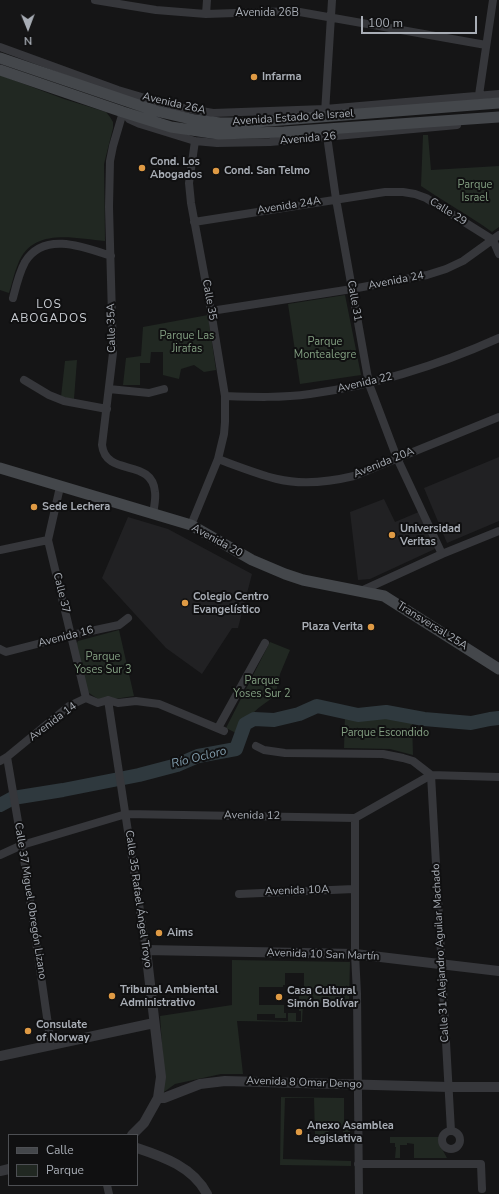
<!DOCTYPE html>
<html>
<head>
<meta charset="utf-8">
<style>
  body { margin:0 }
  #map { position:relative; width:499px; height:1194px; overflow:hidden; background:#151516; font-family:"Nunito Sans",sans-serif }
  canvas { display:block }
  .legend { position:absolute; left:8px; top:1134px; width:130px; height:52px; box-sizing:border-box; background:#101011; border:1px solid #4d4f53; margin:0; padding:5px 7px; list-style:none; font-size:12px; color:#a8adb5 }
  .legend li { display:flex; align-items:center; gap:8px; height:20px }
  .legend b { width:20px; border:1px solid #4d4f53 }
  .north { position:absolute; left:8px; top:8px; width:40px; height:40px; -webkit-text-stroke:3px #101011; paint-order:stroke; rotate:179deg; font-size:11px; font-weight:700; line-height:16px; text-align:center; color:#a8adb5 }
  .north::after { content:''; display:block; margin:auto; width:14px; height:18px; background:#a8adb5; clip-path:polygon(50% 0,100% 100%,50% 72%,0 100%) }
  .scale { position:absolute; left:361px; top:16px; width:116px; height:18px; box-sizing:border-box; border:2px solid #a8adb5; border-top:0; padding-left:5px; font-size:12px; line-height:14px; white-space:nowrap; color:#a8adb5; -webkit-text-stroke:3px #101011; paint-order:stroke }
</style>
</head>
<body>
<div id="map">
<canvas width="499" height="1194"></canvas>
<ul class="legend">
<li><b style="height:5px;background:#44474b"></b>Calle</li>
<li><b style="height:11px;background:#212822"></b>Parque</li>
</ul>
<div class="north">N</div>
<div class="scale">100 m</div>
</div>
<script>
const c = document.querySelector('canvas').getContext('2d');
c.lineJoin = 'round';
function fillPath(path, color) { c.fillStyle = color; c.fill(path, 'evenodd'); }
function stroke(path, color, width, dash) { c.strokeStyle = color; c.lineWidth = width; c.lineCap = dash ? 'butt' : 'round'; c.setLineDash(dash || []); c.stroke(path); }
function write(font, color, halo, rows, align = 'center') {
  c.font = font + ' "Nunito Sans",sans-serif'; c.lineWidth = 4; c.setLineDash([]); c.textBaseline = 'middle'; c.strokeStyle = halo; c.fillStyle = color; for (const [text, x, y, turn = 0] of rows) {
    c.save(); c.translate(x, y); c.rotate((+turn || 0) * Math.PI / 180); c.textAlign = isNaN(turn) ? turn : align; if (halo) c.strokeText(text, 0, 0); c.fillText(text, 0, 0); c.restore();
  }
}
fillPath(new Path2D(`
  M499 457V521L447 543 424 488Z
  M384 499 395 522 421 511 437 548 370 579 358 580 350 512Z
  M128 517 168 529 252 574 238 628H232L202 674 166 648 102 578Z`), '#212123');
fillPath(new Path2D(`
  M0 75 64 99 106 112 110 117 113 122V128L104 164 105 241C74 238 32 227 18 264 14 273 12 284 9 293L0 290Z
  M423 135H428L431 170 499 166V227L492 232C469 215 444 202 421 186Z
  M345 295 361 375 300 384 288 304Z
  M208 315 216 370 204 372 194 365 181 369 179 379 163 375V352H151L150 363H140V385H123L126 358 141 356 143 327Z
  M77 360 74 399 61 397 65 361Z
  M119 630 134 696 101 701 86 691 76 645 78 641Z
  M270 642 290 650 280 674 275 696C260 707 245 716 238 734L226 728Z
  M345 715 357 719 385 716 412 721 413 755 390 749 344 748Z
  M232 960 350 962 349 1003H303L302 1022 237 1021 243 1074H221L175 1084 164 1092V1075L160 1016 232 1005ZM285 973H304V990H299V1011H301V1021H296V1013H288V1021L257 1020V1014H275V1018H286V1013H284V1005H259V987H283V985H285Z
  M281 1097 344 1098V1127L352 1133 351 1135 343 1134V1129H329L328 1135H315L314 1098H285L283 1159 351 1161V1166L280 1165Z
  M390 1137H440L441 1147 447 1158H414V1144L407 1143V1145H400V1158H395L396 1147H395V1143H390Z`), '#212822');
stroke(new Path2D(`
  M0 805 13 798 63 790 139 775 177 765 198 756 236 749 245 724 254 719 274 720 299 714 317 706 358 715 386 712 424 719 471 723 490 719 499 718`), '#2f393e', 14);
stroke(new Path2D(`
  M95 0 156 10 206 14 294 11 486 45
  M206 14 207 0
  M0 47 118 90 172 106 213 113 325 109 499 94
  M479 95 493 0
  M123 112 113 146 110 161 109 207 113 353 102 445C106 478 152 457 155 492 156 499 154 507 153 514
  M325 113 332 0
  M125 114 129 119 140 124 195 141 217 143 270 142 457 125
  M326 129 336 199 369 384 397 458 442 554
  M194 222 385 192H403L415 194 426 198 493 240 499 254
  M13 298C16 286 19 273 25 262 44 231 84 247 111 256
  M211 311 352 289 427 275 446 269 463 261 499 235
  M24 380 49 395 64 401 107 409
  M109 389 149 393 164 389
  M225 396C253 397 282 398 310 394 375 385 439 365 499 338
  M218 459C237 466 257 474 277 479 302 485 329 482 354 476L499 417
  M60 487 48 540 86 698
  M191 525 218 459 224 434 225 422V396L211 311 191 203 189 183 195 141
  M0 550 48 540
  M361 591 442 554 499 531
  M0 649 6 652 72 635 119 625 128 618
  M108 700 146 950
  M218 728 265 643
  M256 746 264 750 285 753 383 754 403 758 413 761 431 775 451 1131
  M7 757 22 845 51 1045
  M0 761 7 757 69 706 86 698 98 703 108 700 118 703 136 701 159 704 224 731
  M355 818V954L357 994 359 1194
  M0 855 22 845 126 814 355 818 431 775 499 777
  M239 894 354 889
  M442 1140a9 9 0 1 1 18 0a9 9 0 1 1-18 0Z
  M358 1164H481L482 1189
  M107 1185 109 1194`), '#36373b', 8);
stroke(new Path2D(`
  M0 1056 154 1023
  M158 1098H164L200 1084 225 1081 449 1087H499
  M132 1135 144 1123 158 1098 161 1077 146 950 355 954 499 971
  M137 1148C164 1157 193 1167 207 1194
  M0 1171 9 1169`), '#36373b', 10);
stroke(new Path2D(`
  M0 58 156 111 195 120 220 123H243L499 103
  M0 70 123 112 171 127 219 134 284 132 499 117
  M0 468 191 525 252 560 285 574 303 580 384 596 499 669`), '#44474b', 11);
for (const [x, y, r, color] of [
  [254,77,4,"#df9a44"],
  [142,168,4,"#df9a44"],
  [216,171,4,"#df9a44"],
  [34,507,4,"#df9a44"],
  [392,535,4,"#df9a44"],
  [185,603,4,"#df9a44"],
  [371,627,4,"#df9a44"],
  [159,933,4,"#df9a44"],
  [112,996,4,"#df9a44"],
  [279,997,4,"#df9a44"],
  [28,1031,4,"#df9a44"],
  [299,1132,4,"#df9a44"]
]) { const dot = new Path2D(); dot.arc(x, y, r, 0, 2 * Math.PI); c.fillStyle = color; c.fill(dot); stroke(dot, '#101011', 1.5); }
write('11px', '#a8adb5', '#101011', [
  ["Avenida 26B",267,13],
  ["Avenida 26A",174,104,13],
  ["Avenida Estado de Israel",293,118,-4],
  ["Avenida 26",308,139,-5],
  ["Avenida 24A",289,206,-9],
  ["Calle 29",448,212,32],
  ["Avenida 24",396,281,-11],
  ["Calle 35",209,300,80],
  ["Calle 31",354,301,80],
  ["Calle 35A",112,328,-91],
  ["Avenida 22",365,383,-13],
  ["Avenida 20A",384,463,-22],
  ["Avenida 20",217,541,29],
  ["Calle 37",61,593,76],
  ["Transversal 25A",432,626,32],
  ["Avenida 16",66,637,-14],
  ["Avenida 14",53,722,-37],
  ["Avenida 12",252,816,1],
  ["Avenida 10A",297,891,-2],
  ["Calle 35 Rafael Ángel Troyo",138,899,82],
  ["Calle 37 Miguel Obregón Lizano",30,901,81],
  ["Calle 31 Alejandro Aguilar Machado",441,953,-93],
  ["Avenida 10 San Martín",323,955,2],
  ["Avenida 8 Omar Dengo",304,1083,2]
]);
write('bold 11px', '#a8adb5', '#101011', [
  ["Infarma",262,77],
  ["Cond. Los",150,162],
  ["Abogados",150,175],
  ["Cond. San Telmo",224,171],
  ["Sede Lechera",42,507],
  ["Universidad",400,529],
  ["Veritas",400,542],
  ["Colegio Centro",193,597],
  ["Evangelístico",193,610],
  ["Plaza Verita",363,627,"right"],
  ["Aims",167,933],
  ["Tribunal Ambiental",120,990],
  ["Administrativo",120,1003],
  ["Casa Cultural",287,991],
  ["Simón Bolívar",287,1004],
  ["Consulate",36,1025],
  ["of Norway",36,1038],
  ["Anexo Asamblea",307,1126],
  ["Legislativa",307,1139]
], 'left');
write('11px', '#829e81', '#101011', [
  ["Parque",475,185],
  ["Israel",475,198],
  ["Parque Las",187,336],
  ["Jirafas",187,349],
  ["Parque",325,342],
  ["Montealegre",325,355],
  ["Parque",103,657],
  ["Yoses Sur 3",103,670],
  ["Parque",262,681],
  ["Yoses Sur 2",262,694],
  ["Parque Escondido",385,733]
]);
c.letterSpacing = '1px';
write('12px', '#c8ccd2', '#101011', [
  ["LOS",49,305],
  ["ABOGADOS",49,319]
]);
c.letterSpacing = '0px';
write('italic 12px', '#829dad', '#101011', [
  ["Río Ocloro",199,758,-14]
]);
</script>
</body>
</html>
